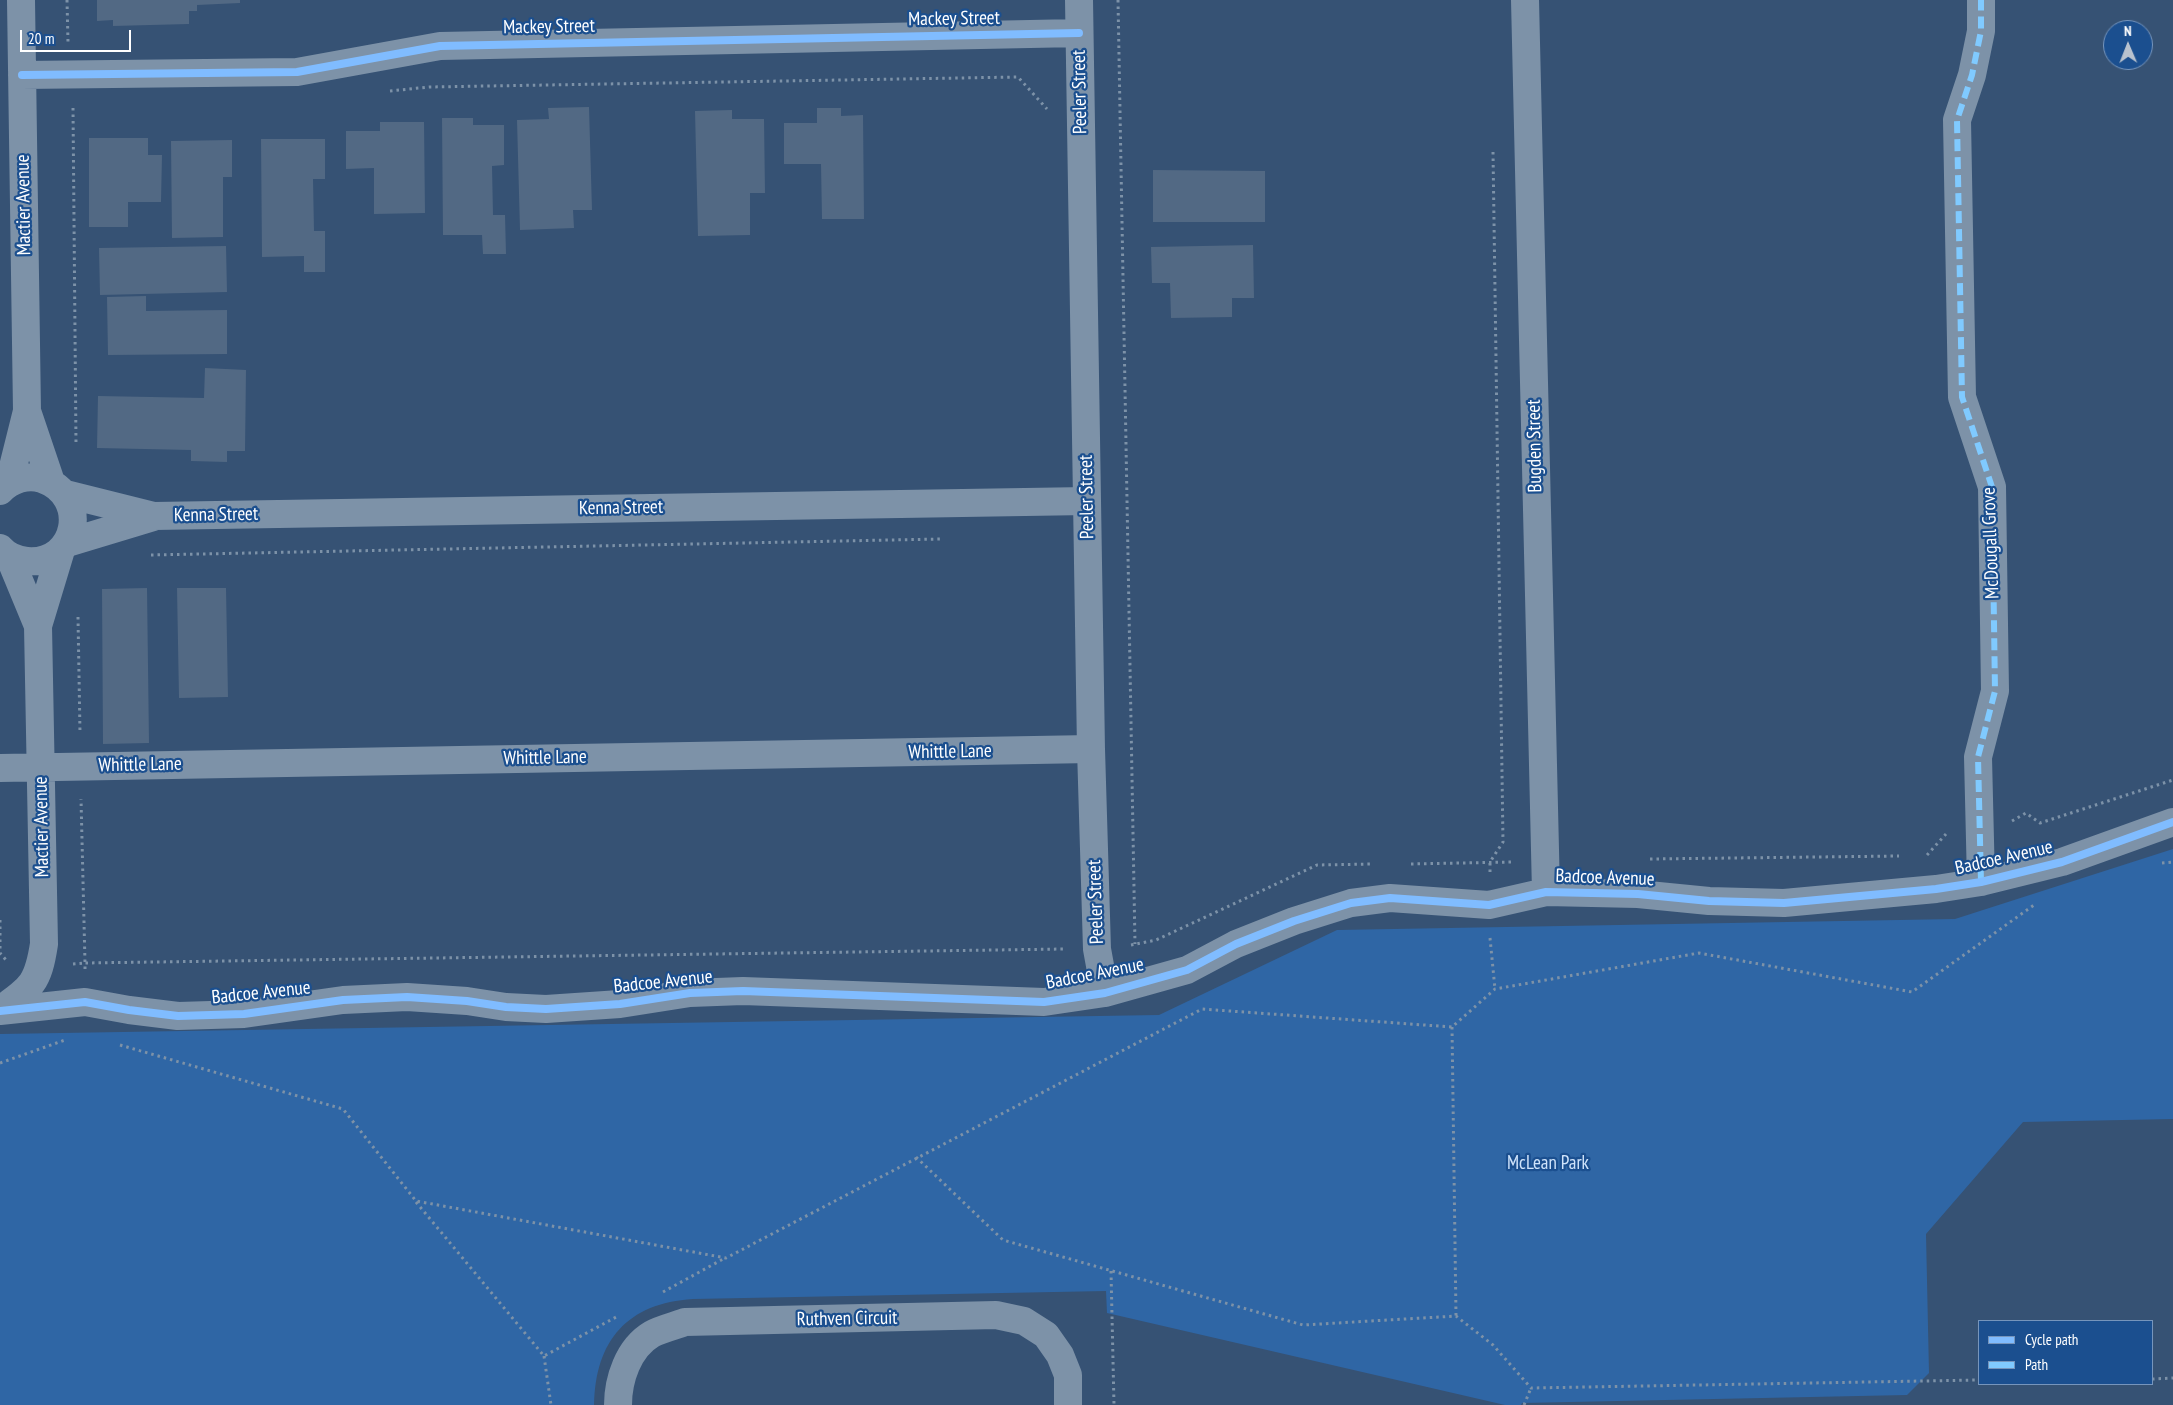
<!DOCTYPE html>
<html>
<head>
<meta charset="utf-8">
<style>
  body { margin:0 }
  #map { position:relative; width:2173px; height:1405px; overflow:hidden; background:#365274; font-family:"PT Sans Narrow",sans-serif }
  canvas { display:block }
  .legend { position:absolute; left:1978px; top:1320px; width:175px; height:65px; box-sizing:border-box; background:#1b4f8f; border:1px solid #7695bc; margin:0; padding:6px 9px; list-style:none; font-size:15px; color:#fff }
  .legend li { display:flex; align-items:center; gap:10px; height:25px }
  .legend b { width:25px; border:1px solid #7695bc }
  .north { position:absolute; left:2103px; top:20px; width:50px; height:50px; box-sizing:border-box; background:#1b4f8f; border:1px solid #7695bc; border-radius:50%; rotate:359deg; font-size:14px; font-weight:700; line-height:20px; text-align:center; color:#fff }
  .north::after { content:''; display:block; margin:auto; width:18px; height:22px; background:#b9c2ce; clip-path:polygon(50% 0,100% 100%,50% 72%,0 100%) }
  .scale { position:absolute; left:20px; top:30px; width:111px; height:22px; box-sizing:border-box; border:2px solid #fff; border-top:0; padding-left:6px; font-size:15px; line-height:18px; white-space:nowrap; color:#fff; -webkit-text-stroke:4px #1b4f8f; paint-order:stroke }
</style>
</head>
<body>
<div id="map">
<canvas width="2173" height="1405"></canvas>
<ul class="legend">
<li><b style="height:6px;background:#80bcff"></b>Cycle path</li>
<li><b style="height:6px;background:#80caff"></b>Path</li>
</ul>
<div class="north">N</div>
<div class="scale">20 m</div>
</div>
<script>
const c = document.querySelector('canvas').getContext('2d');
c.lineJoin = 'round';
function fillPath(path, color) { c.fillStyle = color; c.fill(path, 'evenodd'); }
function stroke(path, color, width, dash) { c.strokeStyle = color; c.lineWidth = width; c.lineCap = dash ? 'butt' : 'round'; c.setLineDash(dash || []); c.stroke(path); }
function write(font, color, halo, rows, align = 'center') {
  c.font = font + ' "PT Sans Narrow",sans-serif'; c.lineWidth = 4.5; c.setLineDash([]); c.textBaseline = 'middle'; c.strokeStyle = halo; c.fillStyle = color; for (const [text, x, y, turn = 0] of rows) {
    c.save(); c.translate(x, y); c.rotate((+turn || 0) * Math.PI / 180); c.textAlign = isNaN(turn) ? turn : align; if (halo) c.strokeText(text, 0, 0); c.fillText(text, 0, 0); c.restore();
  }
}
fillPath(new Path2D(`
  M2173 849V1119L2023 1122 1926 1234 1929 1373 1907 1395 1522 1403 1521 1405H1505L1107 1313 1106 1291 693 1299C628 1303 595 1340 594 1405H0V1034L1159 1015 1337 930 1955 919Z`), '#2f66a5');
fillPath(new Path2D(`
  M97 0H240V3L197 5V11H189V24L113 26V20L97 21Z
  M589 107 592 210H573L574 228 520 230 517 120 549 119 548 108Z
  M817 108H841V116L863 115 864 219H822L821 164H784V123H817Z
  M732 110V119H764L765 193H750V235L698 236 695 111Z
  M442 118H473V125H504V165L492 166 493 215H505L506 254H483L482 235H443Z
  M380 122H424L425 213 374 214V168L346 169V131H380Z
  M89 138H148V155H162L161 202H128V227H89Z
  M261 139H325V179H313L314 231H325V272H304V256L262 257Z
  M232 140V177H223V237L172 238 171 141Z
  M1153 170 1265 171V222H1153Z
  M1253 245 1254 298H1232V317L1171 318 1170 283H1152L1151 247Z
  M226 246 227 292 100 295 99 248Z
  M146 296V311L227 310V354L108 355 107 297Z
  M205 368 246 370 245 451H227V462L191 461V450L97 448 98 396 204 398Z
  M147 588 149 743 103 744 102 589Z
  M177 588H226L228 697 179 698Z`), '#526984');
stroke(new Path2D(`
  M67 0 68 42
  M1118 0 1135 944
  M390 91 429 87 1018 77 1047 109
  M73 108 76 444
  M151 555 940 539
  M78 617 80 733
  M2012 821 2026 813 2040 823 2173 780
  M1927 855 1946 834
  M1650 859 1899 856
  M2162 863 2173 862
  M1411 864 1513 862
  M1490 872V862L1503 842 1493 152
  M0 920V953L6 960
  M1490 938 1495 989
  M1131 945 1156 940 1317 865 1373 864
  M73 964 85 963 81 799
  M85 969V963L1065 949
  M1452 1027 1456 1316
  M120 1045 343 1109 416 1201 726 1258 1202 1009 1452 1027 1495 989 1699 953 1912 992 2034 905
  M0 1063 65 1040
  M916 1157 1003 1240 1303 1325 1456 1316 1493 1345 1531 1388 1979 1380
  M416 1202 544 1356 618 1316
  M1111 1271 1114 1405
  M663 1292 725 1258
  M544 1356 551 1405
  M2152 1379 2173 1378
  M1524 1405 1531 1388`), '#7d92a8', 3, [2.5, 4]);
stroke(new Path2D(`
  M1079 0 1091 749 1097 949 1105 993
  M1525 0 1546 892
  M22 75 297 72 440 46 1079 33
  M27 411 51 482
  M9 483 27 411 21 0
  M0 491C11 480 27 474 42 479 91 496 78 565 27 561 16 560 7 556 0 548
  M66 494 154 516 1087 501
  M67 543 153 517
  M9 556 38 626
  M0 768 1091 749
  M1981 882 1978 757 1995 691 1992 487 1962 397 1957 120 1972 75 1981 31V0
  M0 1010C32 987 38 983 44 944L38 626 61 550
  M0 1011 85 1002 129 1010 178 1016 244 1014 343 1000 407 997 467 1001 506 1007 546 1009 620 1004 690 993 743 991 1044 1002 1105 993 1187 970 1236 944 1294 921 1351 903 1390 898 1489 905 1546 892 1638 894 1709 901 1784 903 1936 889 1981 882 2062 862 2173 822
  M618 1405C618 1380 628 1348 652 1334 661 1329 674 1326 685 1322L996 1315 1024 1321 1046 1335 1060 1355 1068 1375V1405`), '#7d92a8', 28);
stroke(new Path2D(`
  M1981 882 1978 757 1995 691 1992 487 1962 397 1957 120 1972 75 1981 31V0`), '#80caff', 6, [12, 6]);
stroke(new Path2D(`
  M22 75 297 72 440 46 1079 33
  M0 1011 85 1002 129 1010 178 1016 244 1014 343 1000 407 997 467 1001 506 1007 546 1009 620 1004 690 993 743 991 1044 1002 1105 993 1187 970 1236 944 1294 921 1351 903 1390 898 1489 905 1546 892 1638 894 1709 901 1784 903 1936 889 1981 882 2062 862 2173 822`), '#80bcff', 8);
write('19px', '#fff', '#1b4f8f', [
  ["Mackey Street",954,19,-1],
  ["Mackey Street",549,27,-1],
  ["Peeler Street",1080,92,-91],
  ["Mactier Avenue",24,205,-91],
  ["Bugden Street",1535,446,-91],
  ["Peeler Street",1087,497,-91],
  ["Kenna Street",621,508,-1],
  ["Kenna Street",216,515,-1],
  ["McDougall Grove",1991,543,-92],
  ["Whittle Lane",950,752,-1],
  ["Whittle Lane",545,758,-1],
  ["Whittle Lane",140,765,-1],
  ["Mactier Avenue",42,827,-91],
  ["Badcoe Avenue",2004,858,-13],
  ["Badcoe Avenue",1605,878,2],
  ["Peeler Street",1096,902,-92],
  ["Badcoe Avenue",1095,974,-11],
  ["Badcoe Avenue",663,982,-6],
  ["Badcoe Avenue",261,993,-6],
  ["Ruthven Circuit",847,1319,-1]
]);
write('19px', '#cfe3fa', '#1b4f8f', [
  ["McLean Park",1548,1164]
]);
</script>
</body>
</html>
